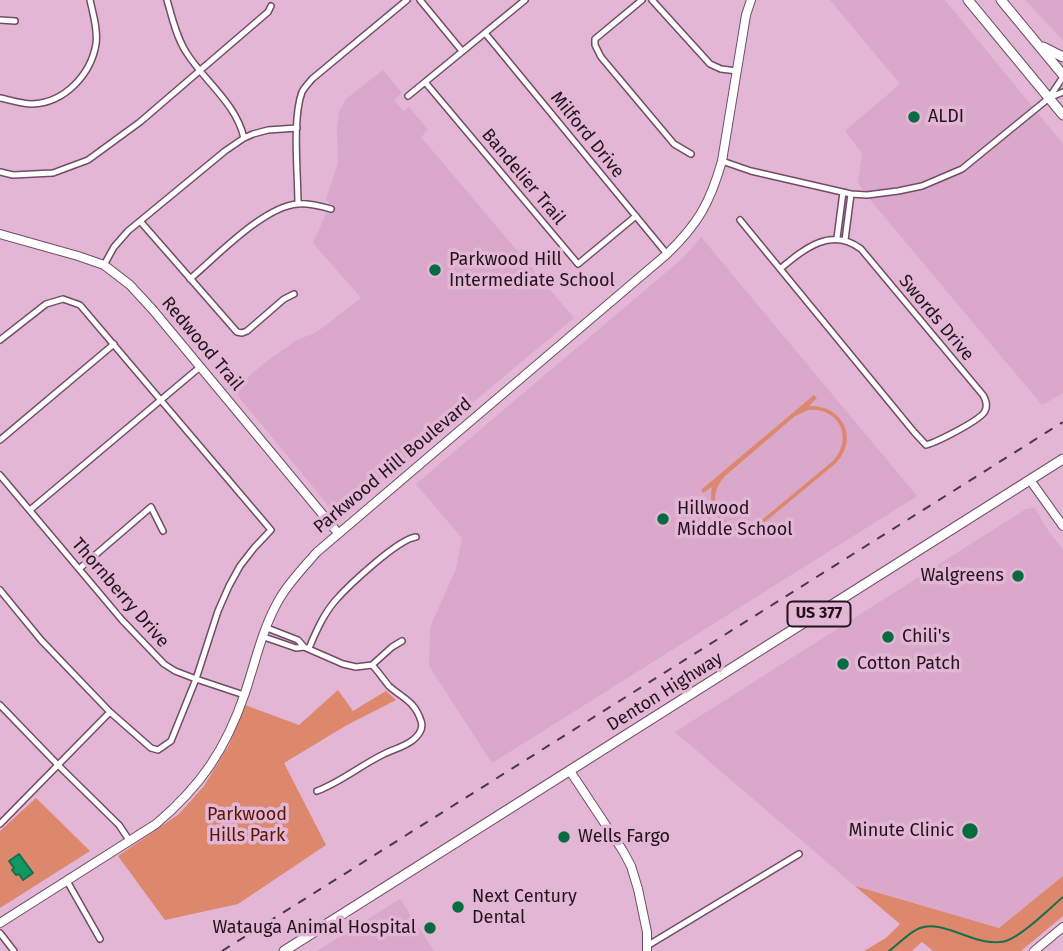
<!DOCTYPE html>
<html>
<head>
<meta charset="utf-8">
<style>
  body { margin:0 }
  canvas { display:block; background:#e2b6d4 }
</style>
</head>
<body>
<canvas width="1063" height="951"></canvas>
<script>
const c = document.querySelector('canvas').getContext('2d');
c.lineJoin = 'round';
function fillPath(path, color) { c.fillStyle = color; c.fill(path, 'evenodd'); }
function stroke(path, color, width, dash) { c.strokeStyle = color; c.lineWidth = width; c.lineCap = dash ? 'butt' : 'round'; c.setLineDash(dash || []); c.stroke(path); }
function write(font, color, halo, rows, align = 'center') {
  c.font = font + ' "Fira Sans",sans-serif'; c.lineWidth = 7; c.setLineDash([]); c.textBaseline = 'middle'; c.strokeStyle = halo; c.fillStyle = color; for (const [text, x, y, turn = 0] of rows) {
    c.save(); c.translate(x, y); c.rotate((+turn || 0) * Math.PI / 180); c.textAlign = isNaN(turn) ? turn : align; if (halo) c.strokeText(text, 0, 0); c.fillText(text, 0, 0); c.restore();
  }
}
fillPath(new Path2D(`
  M830 0H945L1063 144V393L1042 405 872 202 858 183 862 153 845 131 900 84Z
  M1025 0H1063V40Z
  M383 70 402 93 394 100 403 111 409 107 428 130 421 137 574 318 337 516 233 390 267 361 297 340 317 332 361 298 313 243 330 205 326 199 338 163 337 128 339 112 346 99Z
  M701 237 917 496 492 763 429 666 430 627 456 569 462 538 416 484 683 258Z
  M1035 508 1049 532 1063 549V876L999 928 855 886 675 732 1026 509Z
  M400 899 434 951H317Z`), '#d9a8ca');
fillPath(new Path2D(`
  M814 395 817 398 809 406C843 405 860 439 835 464L760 526C731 540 706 518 712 487L703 493 701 490ZM808 410C839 407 854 438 833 461L758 523C726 538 700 502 725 476L795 416Z
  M338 690 353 711 386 691 396 700 347 725 284 763 326 845 238 904 165 920 118 856 179 814 204 786 229 745 245 705 299 725Z
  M36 798 90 851 0 908V831Z
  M1063 876V916L1021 951H933L922 942 912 951H864L886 938 900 924 855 886 999 928Z`), '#dd876c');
const water = new Path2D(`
  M19 854 33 873 23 880 19 874 16 875 12 870 14 868 9 861Z`);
fillPath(water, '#119860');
stroke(water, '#16704c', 2);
stroke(new Path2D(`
  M889 951C899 944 909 932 920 928 945 919 977 949 1006 941 1022 936 1049 909 1063 897`), '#16704c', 2);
const street = new Path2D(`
  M167 0C172 17 176 36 186 52 204 81 236 103 244 138
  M420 0 462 51
  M642 0 595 39V45L601 57 674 144 691 154
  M652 0 710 64 721 69 737 71
  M0 20 15 21
  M485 33 667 254
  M425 82 578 264 636 216
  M408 96 525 0
  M0 98C10 100 22 104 32 104 65 103 91 74 96 44 98 30 93 14 90 0
  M1049 98 1063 77
  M722 161 751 171 851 194 867 195 898 191 922 186 962 169 1049 98 1063 92
  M0 172 13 175 53 173 88 160 140 122 268 12 271 6
  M298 204C298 174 292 119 302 92 304 88 309 83 312 79L407 0
  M740 220 914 432 926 445C937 442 981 420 985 411 988 405 986 400 983 395L861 249C831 226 804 249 780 269
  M140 221 237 332 242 333 247 331 284 299 294 294
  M837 238 843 192
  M845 240 851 194
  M104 265 114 247 128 231 225 151 244 138 253 134 268 130 297 128
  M190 279C216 257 264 206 298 204 309 203 320 206 331 209
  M0 340 46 304 63 299 80 305 271 530 254 548 240 566 229 586 218 611 196 679 171 741 158 750 151 748 110 712 41 640 0 590
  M0 440 114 344
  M0 475 122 620 164 664 175 671 196 679 244 695
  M30 510 200 367
  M79 569 151 507 163 531
  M267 628 298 640 304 647 343 664 356 667 372 665 392 647 402 641
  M264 637 296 648 304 647
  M309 648C316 632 323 615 335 601 348 586 398 539 416 537
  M0 705 58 765 119 825 129 840
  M317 791C341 782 361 765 384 754 394 749 404 747 413 740 419 735 424 729 421 721 415 701 402 698 389 686 383 679 378 671 372 665
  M0 824 110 712
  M67 881 100 939
  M0 933 14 951
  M647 946 799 854`);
const secondary = new Path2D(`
  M0 234 78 256 104 265 130 285 153 310 338 533
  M1030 480 1063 526
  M570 771 623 851 631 866 638 889 647 932V951
  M0 923 156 824C201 786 226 749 245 693 255 663 263 626 280 598 290 581 304 567 317 552L667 254C698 224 710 203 722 161L746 15 751 0
  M1034 951 1063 927`);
const primary = new Path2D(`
  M968 0 1063 115
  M1001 0 1063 75
  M1043 47 1063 57
  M284 951 1063 459`);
stroke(street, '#724c67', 8);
stroke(secondary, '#724c67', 10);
stroke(primary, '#724c67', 11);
stroke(street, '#fff', 5);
stroke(secondary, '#fff', 8);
stroke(primary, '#fff', 9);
stroke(new Path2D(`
  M222 951 1063 422`), '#4c3746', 2, [9, 9]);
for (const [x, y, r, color] of [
  [914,117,7,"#056c42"],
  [435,270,7,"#056c42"],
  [663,519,7,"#056c42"],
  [1018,576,7,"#056c42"],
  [888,637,7,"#056c42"],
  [843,664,7,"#056c42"],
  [970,831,9,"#056c42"],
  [564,837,7,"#056c42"],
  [458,907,7,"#056c42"],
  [430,928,7,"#056c42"]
]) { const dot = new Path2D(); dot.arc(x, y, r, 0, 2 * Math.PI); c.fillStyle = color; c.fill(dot); stroke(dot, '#e2b6d4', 2.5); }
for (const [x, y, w] of [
  [819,614,63]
]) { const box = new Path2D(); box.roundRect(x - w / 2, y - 12.5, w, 25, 5); c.fillStyle = '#e2b6d4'; c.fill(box); stroke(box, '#22131e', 2); }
write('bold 16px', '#22131e', null, [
  ["US 377",819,614]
]);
write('18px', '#22131e', '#e2b6d4', [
  ["ALDI",928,117],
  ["Parkwood Hill",449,260],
  ["Intermediate School",449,281],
  ["Hillwood",677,509],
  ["Middle School",677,530],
  ["Walgreens",1004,576,"right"],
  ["Chili's",902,637],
  ["Cotton Patch",857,664],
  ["Minute Clinic",954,831,"right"],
  ["Wells Fargo",578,837],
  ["Next Century",472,897],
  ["Dental",472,918],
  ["Watauga Animal Hospital",416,928,"right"]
], 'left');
write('18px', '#22131e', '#e2b6d4', [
  ["Milford Drive",587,135,51],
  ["Bandelier Trail",523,177,50],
  ["Swords Drive",936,318,50],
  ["Redwood Trail",202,344,50],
  ["Parkwood Hill Boulevard",393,466,-40],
  ["Thornberry Drive",120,593,49],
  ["Denton Highway",665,692,-32]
]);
write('18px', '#581701', '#e2b6d4', [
  ["Parkwood",247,815],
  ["Hills Park",247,836]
]);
</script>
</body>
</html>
